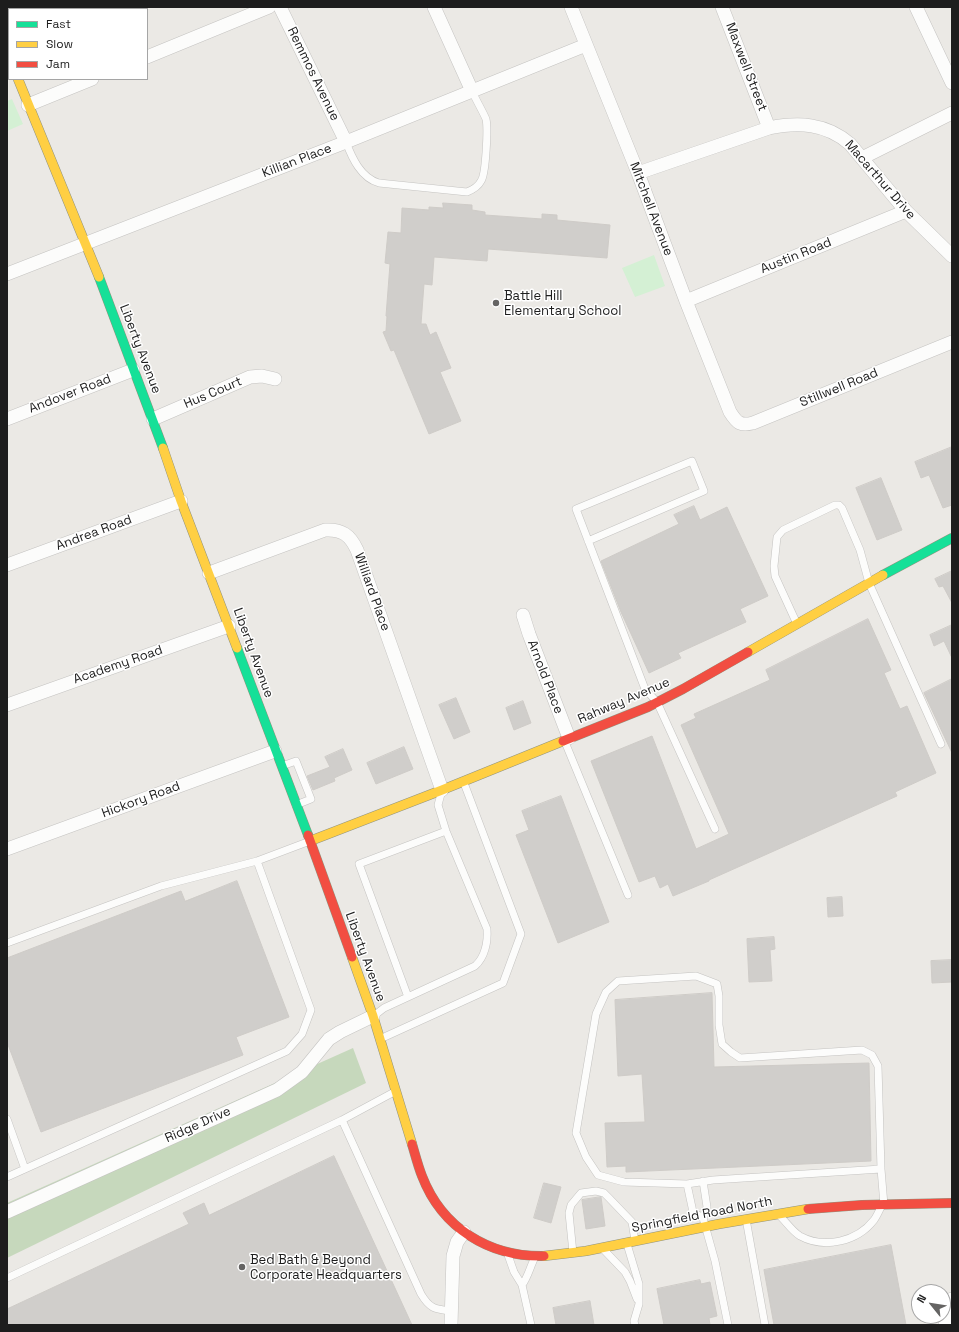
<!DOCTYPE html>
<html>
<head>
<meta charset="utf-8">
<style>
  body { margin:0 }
  #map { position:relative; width:959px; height:1332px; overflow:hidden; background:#ebe9e5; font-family:"Space Grotesk",sans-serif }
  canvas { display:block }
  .frame { position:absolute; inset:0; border:8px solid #1d1d1d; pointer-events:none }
  .legend { position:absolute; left:8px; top:8px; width:140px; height:72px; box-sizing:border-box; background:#fff; border:1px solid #a5a5a5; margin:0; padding:5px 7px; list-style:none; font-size:12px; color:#1d1d1d }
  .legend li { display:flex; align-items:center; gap:8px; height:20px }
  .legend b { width:20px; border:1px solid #a5a5a5 }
  .north { position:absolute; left:911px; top:1284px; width:40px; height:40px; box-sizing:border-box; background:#fff; border:1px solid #a5a5a5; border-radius:50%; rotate:300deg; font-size:11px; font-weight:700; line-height:16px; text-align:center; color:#1d1d1d }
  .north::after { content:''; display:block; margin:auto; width:14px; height:18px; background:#656463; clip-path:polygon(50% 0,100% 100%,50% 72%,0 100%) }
</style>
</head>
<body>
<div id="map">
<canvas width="959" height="1332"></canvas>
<div class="frame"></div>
<ul class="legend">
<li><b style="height:5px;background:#16e098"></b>Fast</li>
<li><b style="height:5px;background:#ffcf43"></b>Slow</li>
<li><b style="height:5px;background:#f24e42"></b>Jam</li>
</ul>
<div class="north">N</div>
</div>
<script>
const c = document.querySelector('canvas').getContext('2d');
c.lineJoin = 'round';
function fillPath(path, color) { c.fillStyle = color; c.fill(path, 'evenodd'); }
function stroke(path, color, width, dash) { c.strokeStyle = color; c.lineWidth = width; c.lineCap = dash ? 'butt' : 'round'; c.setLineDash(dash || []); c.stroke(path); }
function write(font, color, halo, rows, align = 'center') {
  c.font = font + ' "Space Grotesk",sans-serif'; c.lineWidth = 3; c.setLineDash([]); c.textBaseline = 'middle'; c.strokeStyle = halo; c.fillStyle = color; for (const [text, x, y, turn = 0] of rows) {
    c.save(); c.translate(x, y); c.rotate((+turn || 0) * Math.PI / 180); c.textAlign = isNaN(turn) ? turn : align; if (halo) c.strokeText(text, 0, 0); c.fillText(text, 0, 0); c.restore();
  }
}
fillPath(new Path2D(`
  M353 1048 366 1083 7 1258V1203Z`), '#c6d8bc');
fillPath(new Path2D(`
  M12 99 23 124 7 131V101Z
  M654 255 665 286 635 297 622 268Z`), '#d4f0d4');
const building = new Path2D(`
  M443 203 472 205V210L485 212V215L542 219V214L557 215V220L610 225 607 258 488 249 487 261 434 257 432 285 424 284 421 324H426L430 335 436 332 451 368 440 372 461 421 429 434 394 350 391 351 383 332 386 331 387 316H386L390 264 385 263 388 232 401 233 402 208 429 210V207L443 208Z
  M952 447V505L943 508 929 475 921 478 915 462Z
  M881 478 902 530 877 540 856 488Z
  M694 506 700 520 727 507 768 596 740 609 746 622 678 653 681 658 649 673 621 612 601 561 679 524 674 515Z
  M952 571V603L943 586 939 587 935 579Z
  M868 619 891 670 884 673 900 709 907 706 936 773 895 792 897 796 709 880V881L673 896 668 884 660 888 655 876 639 882 591 761 652 736 696 849 729 834 681 725 696 718 694 714 770 680 766 670Z
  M952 625V658L944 641 934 646 930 635Z
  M952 679V753L924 693Z
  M456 698 470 732 454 739 439 705Z
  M523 701 531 723 514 730 506 708Z
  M404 747 413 769 376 784 367 763Z
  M343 749 352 770 334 778 335 781 313 790 307 776 330 767 325 757Z
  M561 796 609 922 558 943 516 835 529 830 522 811Z
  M237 881 289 1017 236 1037 243 1055 41 1132 7 1042V958L181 891 185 901Z
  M842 897 843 916 828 917 827 898Z
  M774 937 775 949 770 950 772 981 749 982 747 939Z
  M952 960V982L932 983 931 961Z
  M712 993 714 1067 869 1063 871 1161 626 1172V1166L607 1167 605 1123 645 1122 642 1074 618 1076 615 1000Z
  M334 1156 412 1325H7V1309L189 1224 183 1213 204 1203 209 1215Z
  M544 1183 561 1187 551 1223 534 1218Z
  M601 1197 605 1226 586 1229 582 1200Z
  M891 1245 906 1325H774L764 1270Z
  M700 1280 701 1284 710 1282 717 1316 709 1318 710 1325H664L657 1289Z
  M590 1301 594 1325H556L553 1308Z`);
fillPath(building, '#d0cecb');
stroke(building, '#cecbc7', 1);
const lane = new Path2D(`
  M346 142C352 158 361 178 379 183L467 192C472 190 478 187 481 181 486 174 488 128 486 119 482 110 476 100 472 91
  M588 541 704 491 692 461 576 509 645 689 657 702 715 829
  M797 624 775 576 774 566 777 537 783 530 835 505H839L842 508 860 550 869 583 941 744
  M565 742 628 895
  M282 766 296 761 311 799 296 805
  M7 943 161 886 257 861 310 841
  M696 976 717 984 719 996V1025L722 1044 731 1052 740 1058 862 1050 872 1055 878 1066 881 1169 713 1180 687 1184 624 1182 598 1175 586 1157 576 1133 596 1014 606 992 618 981Z
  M408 997 359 864 446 831
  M375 1015 384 1008 475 966C485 957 488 942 487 929L446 831 438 805 441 794
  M380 1039 503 983 521 934 464 783
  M7 1119 25 1169
  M342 1120 421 1294C430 1309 435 1309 451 1311
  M881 1169 884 1205
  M7 1177 287 1051 302 1034 311 1010 257 861
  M703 1181 707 1207 703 1218 715 1261 728 1325
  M687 1184 693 1212 703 1218
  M780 1216C786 1222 793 1232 800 1236 824 1249 857 1242 874 1220 877 1216 879 1211 881 1207
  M746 1219 765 1325
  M627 1244 639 1284V1304L634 1321 635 1325
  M603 1249 625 1272 630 1281 637 1299
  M573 1253 569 1213 571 1205 581 1193 596 1191 604 1193 609 1198 632 1222 635 1241
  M508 1255 514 1272 522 1285C528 1277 530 1267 535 1257
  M7 1278 342 1120 396 1091
  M522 1285 531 1325`);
const street = new Path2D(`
  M280 7 346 142
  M434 7 472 91
  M571 7 638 173 686 301 730 412C737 423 740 426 753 423L952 342
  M722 7 769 128
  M916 7 952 83
  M147 57 269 7
  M28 105 92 79
  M862 158 952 113
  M638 173 769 128C798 122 826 123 850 144L906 211 952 256
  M7 274 346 142 586 45
  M686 301 906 211
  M7 419 133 370
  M153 419 250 377 262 376 275 379
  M7 565 181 501
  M209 573 325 530C342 529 350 535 357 550L442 790
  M523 615 529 634 569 738
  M7 705 229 626
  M7 849 275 751
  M7 1212 277 1090 302 1072 329 1039 340 1032 373 1016
  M451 1325 453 1256 457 1242 464 1232
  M945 1325 952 1299`);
const fast = new Path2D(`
  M99 277 163 448
  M883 575 952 538
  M237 648 308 835`);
const slow = new Path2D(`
  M18 79 99 277
  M163 448 181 501 237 648
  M748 652 883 575
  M310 841 442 790 563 741
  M352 957 373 1016 412 1144
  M544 1256 586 1251 719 1224 808 1209`);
const jam = new Path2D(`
  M7 51 9 56
  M563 741 648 707 683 689 748 652
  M308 835 352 957
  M412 1144C415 1154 418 1166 422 1176 442 1228 489 1257 544 1256
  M808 1209 862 1205 952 1203`);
stroke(lane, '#c4c3c1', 8);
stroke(street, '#c4c3c1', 14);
stroke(fast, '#91937e', 10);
stroke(slow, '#91937e', 10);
stroke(jam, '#91937e', 10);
stroke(lane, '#fcfcfb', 7);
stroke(street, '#fcfcfb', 13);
stroke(fast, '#16e098', 9);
stroke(slow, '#ffcf43', 9);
stroke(jam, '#f24e42', 9);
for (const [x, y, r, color] of [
  [496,303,4,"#656463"],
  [242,1267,4,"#656463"]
]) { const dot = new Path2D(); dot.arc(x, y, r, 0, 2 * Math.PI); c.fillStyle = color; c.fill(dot); stroke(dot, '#fff', 1.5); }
write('13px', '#1d1d1d', '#fff', [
  ["Maxwell Street",746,67,69],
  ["Remmos Avenue",313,74,64],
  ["Killian Place",297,161,-21],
  ["Macarthur Drive",880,180,49],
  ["Mitchell Avenue",651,209,69],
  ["Austin Road",796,256,-22],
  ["Liberty Avenue",140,349,69],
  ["Stillwell Road",839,388,-22],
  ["Hus Court",213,393,-23],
  ["Andover Road",70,394,-21],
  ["Andrea Road",94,533,-20],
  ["Williard Place",372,592,70],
  ["Liberty Avenue",253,653,70],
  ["Academy Road",118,665,-19],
  ["Arnold Place",545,677,69],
  ["Rahway Avenue",624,701,-23],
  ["Hickory Road",141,800,-20],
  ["Liberty Avenue",365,957,70],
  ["Ridge Drive",198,1125,-24],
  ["Springfield Road North",702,1215,-11]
]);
write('13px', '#1d1d1d', '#fff', [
  ["Battle Hill",504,296],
  ["Elementary School",504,311],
  ["Bed Bath & Beyond",250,1260],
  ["Corporate Headquarters",250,1275]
], 'left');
</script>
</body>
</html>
